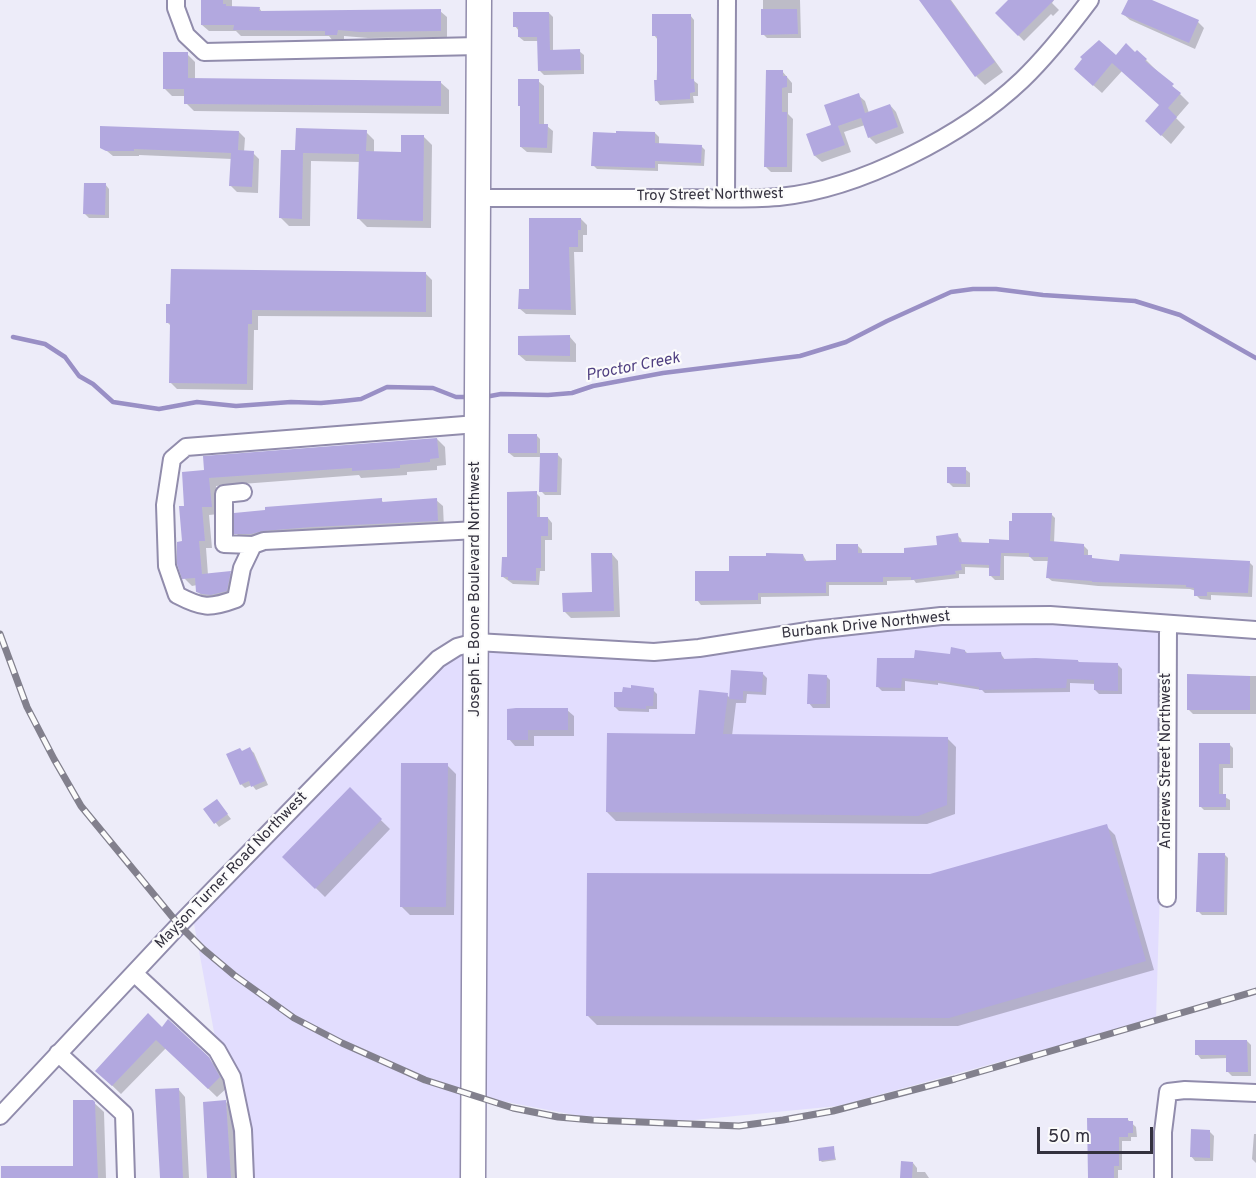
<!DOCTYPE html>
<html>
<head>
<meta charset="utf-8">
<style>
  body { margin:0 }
  #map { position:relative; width:1256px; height:1178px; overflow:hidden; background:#edecf9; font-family:Overpass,sans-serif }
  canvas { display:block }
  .scale { position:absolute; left:1037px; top:1127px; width:116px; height:27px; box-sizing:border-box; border:3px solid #33313e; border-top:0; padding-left:8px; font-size:18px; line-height:21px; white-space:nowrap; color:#33313e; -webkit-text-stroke:4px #fbfbfb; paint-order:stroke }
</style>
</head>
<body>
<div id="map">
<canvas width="1256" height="1178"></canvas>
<div class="scale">50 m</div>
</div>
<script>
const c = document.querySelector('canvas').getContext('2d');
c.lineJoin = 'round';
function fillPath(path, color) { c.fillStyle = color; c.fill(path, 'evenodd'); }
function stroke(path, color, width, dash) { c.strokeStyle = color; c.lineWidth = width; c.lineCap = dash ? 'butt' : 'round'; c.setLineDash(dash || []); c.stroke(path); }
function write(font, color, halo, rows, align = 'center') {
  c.font = font + ' Overpass,sans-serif'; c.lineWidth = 4.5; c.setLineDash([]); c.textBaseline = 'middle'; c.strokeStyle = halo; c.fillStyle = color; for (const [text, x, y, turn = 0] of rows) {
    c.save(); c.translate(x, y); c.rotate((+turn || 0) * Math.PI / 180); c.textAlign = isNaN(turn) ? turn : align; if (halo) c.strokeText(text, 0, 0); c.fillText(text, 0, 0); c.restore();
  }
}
fillPath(new Path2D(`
  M915 622 1168 628 1156 1019 838 1106 632 1126 470 1095 469 1178H241L192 913 459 645 676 651Z`), '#e2ddfe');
fillPath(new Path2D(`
  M202 0H232V7L259 8 263 13 440 11 447 17V37L368 38 344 36V41H333L329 36H241L236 31H209L202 25Z
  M763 0H800L801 38H767L763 34Z
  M921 0H951L1003 72 985 85 976 76Z
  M1010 0H1054L1052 3 1059 10 1053 16 1051 14 1024 41 997 13Z
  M1129 0H1148L1198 22 1204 28 1195 49 1130 20 1123 14Z
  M549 13 553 17V51H579L584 55V74L544 75 540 71 539 41H524L519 37V31L515 26Z
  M690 15 694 20V81L698 84V96H693L694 103 660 105 656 100 658 40 654 35Z
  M187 54 195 62V79L440 82 449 90V114L194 111 186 103V96H172L164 88Z
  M1116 57 1146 60 1189 103 1176 118 1185 127 1171 144 1156 130 1161 106 1122 71 1102 93 1084 77Z
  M782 71 792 83V93H788V114L793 119 792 172H771L765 166Z
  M538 81 544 86V126H547L553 131 552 153 527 152 521 147Z
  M858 95 865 101 869 113 890 105 896 112 904 133 876 144 869 137 865 125 844 132 851 152 822 162 815 156 808 135 833 126Z
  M239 132 245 138 244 152 253 153 259 159 258 193 237 192 231 186 232 159 139 155V156H113L102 147Z
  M366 132 374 140V153H402L424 137 432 145 431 228 367 227 359 219 360 162 311 161 310 226H289L280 217 297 152Z
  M655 133 659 137V145L701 146 705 150 704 166 658 164V171L597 169 593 165Z
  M105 184 109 189V218H89L85 214Z
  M581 219 587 225V235H583V252H574L576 315 526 314 520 309 530 291Z
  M426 274 432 280V317L258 316V330H254L253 390 177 389 170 382 171 326 167 322Z
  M570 337 576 344V362L526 361 519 355Z
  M536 435 540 439V454L558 455 562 459 561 495H545L541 491V457H514L509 453Z
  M437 439 445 447 446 465 437 466V470L407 472V475L361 478 359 475 216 486 219 514 209 515 212 548H206L208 575 230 573 238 581 234 599 206 600 198 592 197 585 192 586 184 578 186 507 183 474Z
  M965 469 970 473V487H953L949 483Z
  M536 493 540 497V518H548L552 523V540H545V571H540L539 585 513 584 503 577Z
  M381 500 384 503 436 500 443 506 444 528 243 540 236 533Z
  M1051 514 1055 518 1054 543 1083 545 1088 550V556L1095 560 1121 562H1249L1253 566 1252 597 1211 595V600L1200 599 1196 595V591L1190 589 1098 586 1052 581 1047 577 1049 561H1034L1030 557 1004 556V580H995L991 576V568L965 567V574H959V578L916 583 914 580 887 581V585H829V596L761 597V604L701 605 697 600 730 572 803 555 807 562H837L858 546 862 550V555L906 554 938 547 957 535 961 539 962 543 991 544 1011 541Z
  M612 554 618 561 620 617 571 618 564 611 594 594Z
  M965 651 968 654H1001L1005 660 1078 661 1081 664 1118 665 1122 669V694H1099L1095 690V684L1070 683V692L985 693 982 690 938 683V685L905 681V691H882L878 687 915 660 951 655Z
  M762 673 767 678 766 695 747 694 746 703H736L732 736 947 738 956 747 955 814 927 824 616 821 607 812 696 736 727 695 730 698Z
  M826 676 830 680V708H813L809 703Z
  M1189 676H1256V714H1193L1189 710Z
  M653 690 657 694V709H649V712L619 711 615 707Z
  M567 710 574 716V736H534V746H515L509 739Z
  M1229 744 1233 748V768H1223V796L1230 800V810H1204L1200 806 1201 745Z
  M250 749 254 753 268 785 256 790 252 785 245 788 241 784 242 752Z
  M447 765 456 774 454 915H410L401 906Z
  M350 790 390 829 325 897 284 857Z
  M220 805 231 819 219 827 205 809Z
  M1106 826 1115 835 1154 970 958 1026 597 1025 588 1016 930 876Z
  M1224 854 1228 858 1227 915H1202L1198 911Z
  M162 1029 206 1056 216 1066 228 1087 217 1097 166 1048 121 1094 97 1071Z
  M1247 1041 1251 1045V1076H1232L1228 1072V1058L1201 1059 1197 1054Z
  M179 1090 185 1097 189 1178H161Z
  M92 1101 104 1112 106 1178H2L74 1167Z
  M226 1102 235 1111 238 1178H209Z
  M1127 1119 1136 1127 1137 1137H1131V1141H1122V1170H1118V1178H1090Z
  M1210 1132 1214 1136 1213 1161H1195L1191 1156Z
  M1254 1134H1256V1163L1252 1159Z
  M833 1147 836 1160 822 1162 820 1160Z
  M913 1163 917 1168V1172H925L929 1178H902Z`), '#0003');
stroke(new Path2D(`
  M13 337 45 344 65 357 79 376 93 384 113 402 159 409 197 402 236 406 291 402 321 403 343 401 361 399 387 387 433 388 456 397H470
  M485 397 501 394 548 395 572 393 593 386 663 373 800 356 846 342 887 321 951 292 973 289H996L1043 295 1135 301 1180 315 1256 358`), '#998fc5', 4.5);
fillPath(new Path2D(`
  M201 0H223V4H226V6L260 7 259 11 441 9V31L360 32 338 30 337 35H325V31L233 30 234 25H201Z
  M919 0H950L995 62 975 77Z
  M1008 0H1054L1018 36 995 13Z
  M1128 0H1152L1199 20 1189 43 1121 14Z
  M761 9H797L798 34 761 35Z
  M513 12H549L550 50 580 49 581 70 538 71 537 37H518V27H513Z
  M652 14H691V79H694L695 92 690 93V99L655 101 654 80H657V36H652Z
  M1099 40 1116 55 1126 43 1135 52 1137 50 1147 59 1145 61 1174 84 1172 86 1181 93 1168 108 1177 117 1161 136 1145 121 1159 105 1112 63 1093 86 1074 69 1082 59 1080 57Z
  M163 52H188V78L441 81V106L184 104V89H163Z
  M766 70H783V76H787V87L782 88V112H787V167H764Z
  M518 79H539V124H548L547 148 520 147V106H518Z
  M859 93 865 113 890 104 898 127 868 138 861 118 838 126 845 145 814 156 806 134 831 125 824 105Z
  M100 126 239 131 238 150 254 151 252 187 229 186 231 153 134 149V151H106L100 148Z
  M296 128 367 130 366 151 401 152V135H424L423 221 357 219 359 154 303 153 302 219 279 218 281 150H295Z
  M616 131 655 132V143L702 145 701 163 655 161V168L591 166 593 132 616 133Z
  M84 183H106L105 215 83 214Z
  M529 218H581V230H578V247H569L571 310 518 309 519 289H529Z
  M171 269 426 272V312L252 310V324H248L247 384 169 383 170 323H166V304H170Z
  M570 335V356L518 355V336Z
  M508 434H537V453H508Z
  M437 438 439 458 430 459V462L400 465V468L386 469 352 471V468L209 478 212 507H202L205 541H199L202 574 231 571 227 591 211 595 202 594 196 592 195 578 182 579 177 564V542L182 541 179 506H184L182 472 204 470 203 456Z
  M540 453H558L557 492H539Z
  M947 467H966V484L947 483Z
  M537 491V517H548V536H541V568H536V581L508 580V577H501L502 557H507V492Z
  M382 498V502L437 498 438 521 312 527 263 531 251 534H234V513L265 510V507Z
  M1012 513H1052L1050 541 1084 544V555H1092V558L1119 561 1120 554 1250 561 1248 593 1207 592V596H1194V588L1186 587V585L1092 582V581L1046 578 1048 557H1029V553H1001L1000 576H989V565L961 564 962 570 955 571 956 574 911 580V577H883V582H826V593H758V600L695 601V571H729V556H766V553L803 554 804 561 836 560V544H858V553H904V548L937 545 936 536 958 533 959 542 989 543V539L1009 540V521H1012Z
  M591 553H612L614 611 563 612 562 593 592 592Z
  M951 647 965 650V653L1001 652 1002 659 1036 658 1078 660V662L1118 663V691L1094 690V680L1067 679 1066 688 979 690V687L935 680V681L902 678 901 688 876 687 877 658H914L915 650 950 654Z
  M731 670 763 672 762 692 743 691V700L729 699Z
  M808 674 827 675 826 704H807Z
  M1187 674 1250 676V710H1187Z
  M631 685 654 688 653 706H646V709L614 707V692H622L623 687 631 688Z
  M699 690 728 693 723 734 948 737 947 805 918 816 606 812 607 733 695 734Z
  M516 708H568V730H528V740H507V709Z
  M1199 743H1230V764H1219V794H1226V807H1199Z
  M250 747 265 781 251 787 249 781 240 785 226 754 240 748 242 751Z
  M401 763H448L446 907H400Z
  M350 787 382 819 315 889 282 857Z
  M217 799 228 814 214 824 203 809Z
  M1107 824 1146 961 949 1018 586 1016 587 873 930 874Z
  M1198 853H1225L1224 912H1196Z
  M148 1013 162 1027 168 1019 209 1057 220 1077 208 1089 156 1040 112 1086 95 1071Z
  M1195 1040H1247L1248 1072H1226V1055H1195Z
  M179 1088 183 1178H160L155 1089Z
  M73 1100H93L95 1102 98 1178H1V1166H73Z
  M226 1100 231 1178H207L203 1102Z
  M1087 1118H1128V1121H1133V1133H1128V1137H1119V1166H1114V1178H1088Z
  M1191 1129 1210 1130V1158L1190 1157Z
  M834 1146 835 1159 819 1161 818 1148Z
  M901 1161 913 1162 912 1178H900Z`), '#b2a8df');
const minor = new Path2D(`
  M176 0V8L186 35 204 52 479 46
  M479 198C539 198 600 198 661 198 700 198 740 200 779 197 860 189 964 135 1022 80 1048 55 1069 28 1090 0
  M726 198 727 0
  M243 492 224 494V544L253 545
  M477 530 264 541 253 545 242 568 236 599C209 609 202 608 177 595L167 566 165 505 172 459 186 447 477 424
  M1167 898 1168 624
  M134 973 217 1050 232 1077 243 1130 245 1178
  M58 1053 124 1114 126 1178
  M0 1116 179 925 438 659 457 647 476 642 654 652 699 648 814 630 941 616 1050 615 1256 630
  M1163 1178V1132L1168 1092 1185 1090 1256 1093`);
const secondary = new Path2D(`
  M473 1178 479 0`);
stroke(minor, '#918cac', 20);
stroke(secondary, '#918cac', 27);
stroke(minor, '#fff', 16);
stroke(secondary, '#fff', 24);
const rail = new Path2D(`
  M0 634 27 707 54 759 81 806 179 925 203 949 234 975 294 1018 342 1043 425 1080 513 1108 558 1117 592 1120 739 1126 783 1120 833 1111 955 1079 1256 991`);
stroke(rail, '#82808d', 7);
stroke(rail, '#fbfbfb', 4.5, [14]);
write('15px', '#33313e', '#fbfbfb', [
  ["Troy Street Northwest",710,196,-1],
  ["Joseph E. Boone Boulevard Northwest",476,589,-90],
  ["Burbank Drive Northwest",866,626,-6],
  ["Andrews Street Northwest",1167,761,-90],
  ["Mayson Turner Road Northwest",232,871,-46]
]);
write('italic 16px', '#4f3f81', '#fbfbfb', [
  ["Proctor Creek",633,368,-11]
]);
</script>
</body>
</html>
